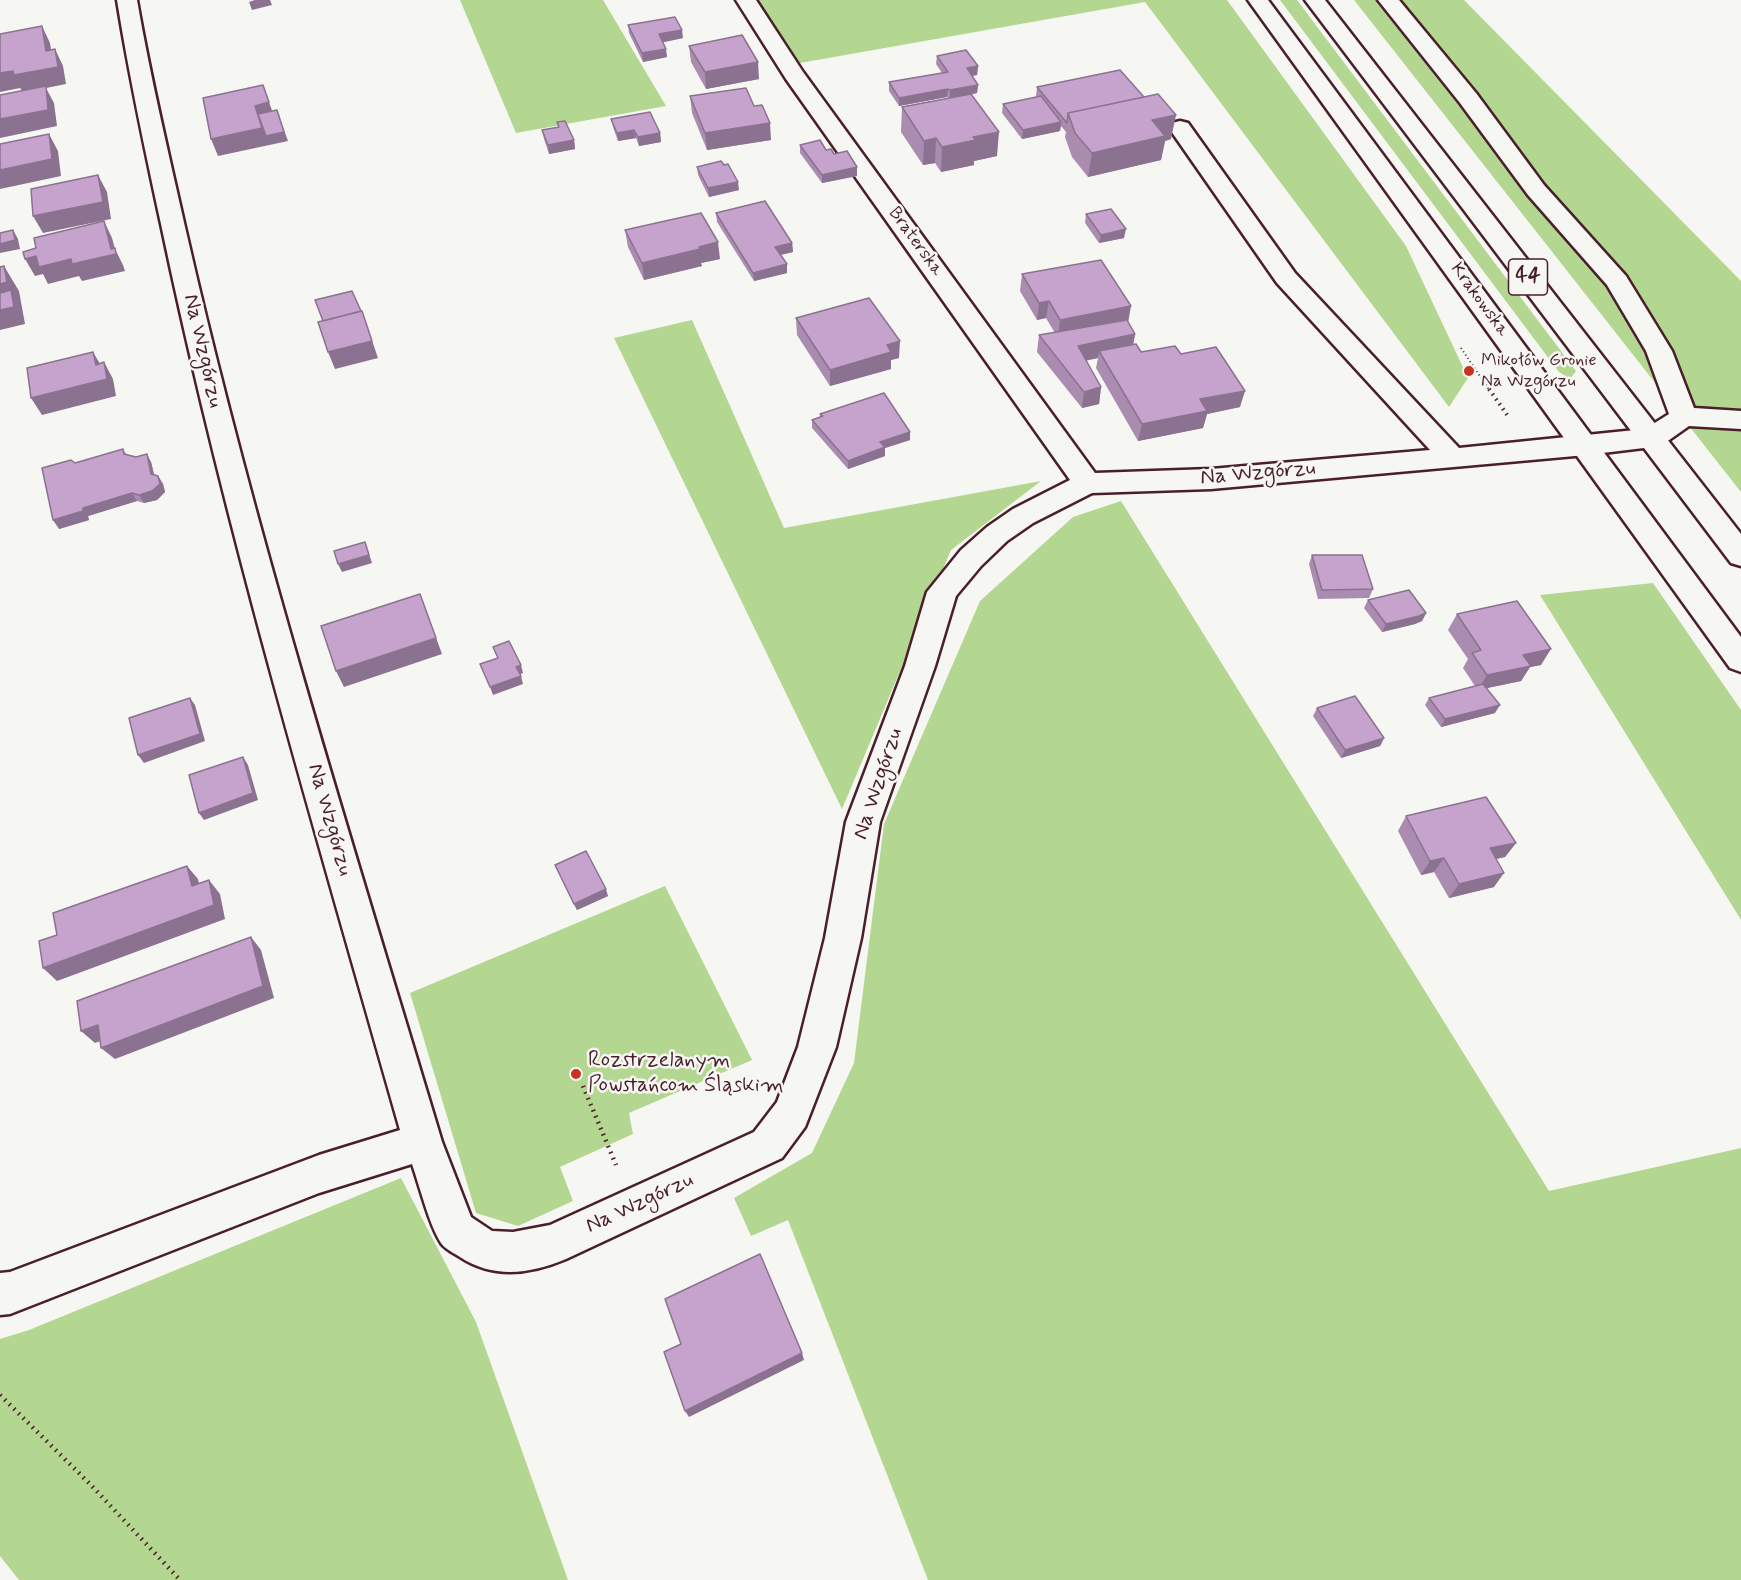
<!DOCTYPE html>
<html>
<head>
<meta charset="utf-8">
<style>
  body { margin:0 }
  canvas { display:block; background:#f6f6f2 }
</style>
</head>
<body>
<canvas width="1741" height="1580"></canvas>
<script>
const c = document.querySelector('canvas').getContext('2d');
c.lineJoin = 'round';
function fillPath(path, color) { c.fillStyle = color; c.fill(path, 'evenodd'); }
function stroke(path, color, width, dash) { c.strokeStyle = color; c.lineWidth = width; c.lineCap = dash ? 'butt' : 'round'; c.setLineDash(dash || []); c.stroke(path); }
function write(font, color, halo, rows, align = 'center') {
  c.font = font + ' Mynerve,sans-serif'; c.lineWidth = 5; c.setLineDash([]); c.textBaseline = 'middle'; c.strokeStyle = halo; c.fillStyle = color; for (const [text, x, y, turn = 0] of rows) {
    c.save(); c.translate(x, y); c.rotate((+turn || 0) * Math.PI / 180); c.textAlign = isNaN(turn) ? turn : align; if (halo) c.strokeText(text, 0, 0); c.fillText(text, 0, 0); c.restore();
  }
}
fillPath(new Path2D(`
  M460 0H603L666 106 516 133Z
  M757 0H1227L1406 246 1468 378 1449 407 1145 2 800 63Z
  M1280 0H1297L1576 371 1570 379 1559 372Z
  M1354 0H1464L1741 281V492Z
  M692 320 784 528 1041 481 951 550 842 809 614 338Z
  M1121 501 1549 1191 1741 1148V1580H928L788 1220 751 1236 734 1198 812 1153 854 1063 884 824 980 601 1073 517Z
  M1653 583 1741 710V920L1540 595Z
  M665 886 752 1060 629 1113 633 1134 560 1167 573 1201 518 1226 476 1213 410 993Z
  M401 1178 476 1322 568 1580H19L0 1556V1339L29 1330Z`), '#b3d791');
const minor = new Path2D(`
  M117 0H137C150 76 168 151 185 227 255 536 351 838 442 1142L471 1217 492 1231 513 1232 550 1225 754 1132 777 1102 798 1047 825 938 846 822 905 666 927 592 961 550 987 527 1013 509 1070 480 786 79 736 0H756L803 72 1095 473 1211 469 1430 450 1277 283 1169 128 1172 123 1180 121 1188 123 1295 273 1459 448 1645 429 1669 414 1646 351 1607 285 1528 195 1460 103 1378 0H1399L1476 93 1544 185 1626 276 1672 351 1694 408 1741 411V429L1689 426 1662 445 1652 447 1586 455 1211 489 1092 493 1033 523 1007 541 981 566 956 596 935 666 880 822 861 938 836 1047 805 1127 782 1158 566 1259C531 1274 493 1279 460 1257 454 1253 445 1249 441 1243 429 1224 420 1187 412 1164L319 1193 10 1314 0 1315V1273L10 1272 319 1155 400 1130C315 830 225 530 161 224 145 150 129 75 117 0Z`);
const major = new Path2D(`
  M1248 0H1268L1741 637V672L1730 668Z
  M1305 0H1325L1741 534V566L1731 563Z`);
stroke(minor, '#4a1f2b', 5);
stroke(major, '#4a1f2b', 5);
stroke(new Path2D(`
  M1461 348 1490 391`), '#4a1f2b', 2, [1, 3]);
stroke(new Path2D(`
  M1489 389 1508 416`), '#4a1f2b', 4, [1.5, 4.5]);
stroke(new Path2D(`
  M583 1086 616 1165
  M0 1395 90 1484 180 1580`), '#4a1f2b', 4.5, [1.5, 5]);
fillPath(minor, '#f6f6f2');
fillPath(major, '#f6f6f2');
fillPath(new Path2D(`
  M628 25 683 38 663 42 667 57 643 62 629 33Z
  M689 46 759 79 706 89 691 62Z
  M937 56 978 66 977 75 972 76 978 85 977 93 972 94 997 156 974 161V165L941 172 935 163 923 165 901 132 902 107 949 98 947 97 899 106 889 91V82L942 73 936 64Z
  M1037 87 1171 139 1165 141 1161 160 1088 177 1072 157 1065 137 1066 132 1061 126 1060 131 1022 139 1002 113 1003 104 1037 97 1036 96Z
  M690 96 754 106 771 140 707 150 692 113Z
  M611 119 660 133 661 142 639 146 636 138 618 141 613 127Z
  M557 122 574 140 575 149 549 154 544 139 542 130 558 127Z
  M800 145 826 150 834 154 857 176 822 183 800 153Z
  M724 165 739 190 709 197 698 175 697 167Z
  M716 213 792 243 793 252 780 255 787 264V273L754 281 717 222Z
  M1086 214 1124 238 1099 243 1085 223Z
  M625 230 720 259 701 263 702 266 644 280 628 247Z
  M1022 274 1128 322 1135 334 1133 345 1141 352 1181 354 1240 407 1207 414 1203 428 1138 441 1096 368 1098 358 1086 360 1101 387 1099 404 1082 408 1037 352 1039 335 1055 333 1046 318 1037 320 1020 291Z
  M796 318 899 358 891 360V369L830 386 797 335Z
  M820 414 910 440 885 448V456L848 469 812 428V420L820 417Z
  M123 449 126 454 151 462 154 475 158 476 163 484 165 492 157 500 144 503 137 501 88 516 89 520 59 529 75 463Z
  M1312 555 1373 589 1369 598 1318 599 1309 564Z
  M1368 600 1426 613 1422 621 1415 624 1382 632 1364 608Z
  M1457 614 1541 665 1530 667 1521 681 1487 688 1495 713 1441 727 1425 705 1429 698 1475 686 1463 668 1468 659 1448 630Z
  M1317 708 1384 738 1380 746 1341 758 1313 716Z
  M1406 816 1516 843 1505 857 1496 859 1494 887 1449 898 1434 872 1421 875 1398 831Z
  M555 865 608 896 577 910Z`), '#aa8cb0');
fillPath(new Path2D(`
  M255 0H270L272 5 252 10 249 2Z
  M42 26 50 43 54 68 46 51Z
  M682 30 683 38 660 43 659 34Z
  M55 49 63 66 66 84 46 88 54 103 57 126 0 138V119L23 92 20 88 0 92V73Z
  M666 49 667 57 643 62 642 53Z
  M758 62 759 79 706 89 705 72Z
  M978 66 977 75 966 77 967 68Z
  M263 85 275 119 277 110 288 141 218 156 211 139 255 106Z
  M978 85 977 93 950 99V90Z
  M948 89 947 97 899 106V98Z
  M1176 115 1171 139 1165 141 1161 160 1088 177 1092 153 1152 120Z
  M1061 122 1060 131 1022 139 1023 130Z
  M770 123 771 140 707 150 705 133Z
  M634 130 636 138 618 141 617 133Z
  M999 132 997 156 974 161V165L941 172 942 147 973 137Z
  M660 133 661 142 639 146 638 137Z
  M49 134 58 151 61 176 0 189V170Z
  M936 138 935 163 923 165 924 141Z
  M574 140 575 149 549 154 548 145Z
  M857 167V176L822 183V175Z
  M98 175 107 192 111 219 43 233 33 216Z
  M738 182 739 190 709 197 708 188Z
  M104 221 112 238 115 249 123 265 125 271 82 281 79 276 48 284 43 274 35 276 25 259 36 256 111 249Z
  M1126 229 1124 238 1099 243 1101 235Z
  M13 230 18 239 20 249 0 253V244Z
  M718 242 720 259 701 263 702 266 644 280 642 263 699 247Z
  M792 243 793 252 776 256 775 247Z
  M787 264V273L754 281 753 273Z
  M4 266 19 291 25 324 0 330V284Z
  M1049 301 1046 318 1037 320 1039 303Z
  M1131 306 1128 323 1058 337 1060 320Z
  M362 311 378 358 335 369 328 352Z
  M1135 334 1132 351H1099L1098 358 1076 363 1078 346Z
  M900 341 899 358 891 360V369L830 386V370L887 345Z
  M93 352 103 369 104 362 113 379 116 396 42 415 31 398 96 365Z
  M1101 387 1099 404 1082 408 1084 392Z
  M1245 391 1240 407 1207 414 1203 428 1138 441 1142 424 1200 399Z
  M910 432V440L885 448V456L848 469V461L880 442Z
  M147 454 151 462 156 482 151 474Z
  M158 476 163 484 165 492 157 500 144 503 139 495Z
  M132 493 137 501 88 516 89 520 59 529 53 520 83 508Z
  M365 542 372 563 342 572 338 564Z
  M420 594 442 654 344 687 336 671Z
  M1426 613 1422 621 1415 624 1382 632 1386 624Z
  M1551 649 1541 665 1530 667 1521 681 1478 690 1487 675 1523 655Z
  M521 665 523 673 518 675 516 667Z
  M521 676 523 684 493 695 490 687Z
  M190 698 195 705 205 741 144 763 138 755Z
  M1500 705 1495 713 1441 727 1445 719Z
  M1384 738 1380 746 1341 758 1345 750Z
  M243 757 248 765 258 800 204 820 199 813Z
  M1516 843 1505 857 1480 862 1490 848Z
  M1444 858 1434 872 1421 875 1430 861Z
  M187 866 198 879 203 900 192 886Z
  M1504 873 1494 887 1449 898 1459 884Z
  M209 880 220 894 225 919 57 981 43 968Z
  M606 889 608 896 577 910 574 904Z
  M251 937 261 950 274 998 115 1059 101 1048Z
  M98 1025 111 1037 95 1043 81 1031Z
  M802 1353 804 1360 689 1417 685 1411Z`), '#8b7290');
const building = new Path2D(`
  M675 17 682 30 659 34 666 49 642 53 628 25Z
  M42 26 46 51 55 49 58 67 14 75 13 71 0 73V34Z
  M742 35 758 62 705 72 689 46Z
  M966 50 978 66 967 68 978 85 950 90 948 89 899 98 889 82 948 72 937 56Z
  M1120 70 1144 97 1068 113 1067 123 1037 87Z
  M263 85 269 102 255 106 262 128 211 139 203 98Z
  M46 86 48 110 0 119V95Z
  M746 88 754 106 762 105 770 123 705 133 690 96Z
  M971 94 999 132 973 137 976 140 942 147 936 138 924 141 902 107Z
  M1158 94 1176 115 1152 120 1165 136 1092 153 1075 133 1068 113Z
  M1041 96 1061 122 1023 130 1003 104Z
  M277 110 284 132 266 136 258 114Z
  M650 112 660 133 638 137 634 130 617 133 611 119Z
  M565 121 574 140 548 145 542 130 559 127 557 122Z
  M49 134 52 159 0 170V144Z
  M820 140 826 150 831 149 834 154 847 151 857 167 822 175 800 145Z
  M721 161 724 165 728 164 738 182 708 188 697 167Z
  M98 175 103 202 33 216 31 189Z
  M765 201 792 243 775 247 787 264 753 273 716 213Z
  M1111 209 1126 229 1101 235 1086 214Z
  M701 213 718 242 699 247 700 249 642 263 625 230Z
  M104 221 111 249 115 248 116 254 72 264 71 259 39 267 36 256 25 259 23 252 36 248 34 238Z
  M13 230 15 240 0 244V233Z
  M1101 260 1131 306 1060 320 1049 301 1039 303 1022 274Z
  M4 266 7 282 0 284V267Z
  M11 290 14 307 0 310V293Z
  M352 291 361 311 323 321 315 300Z
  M869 298 900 341 887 345 891 352 830 370 796 318Z
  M362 311 372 341 328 352 318 322Z
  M1127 320 1135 334 1078 346 1101 387 1084 392 1039 335Z
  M1136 344 1141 352 1175 346 1181 354 1216 347 1245 391 1200 399 1207 411 1142 424 1099 351Z
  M93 352 96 365 104 362 107 379 31 398 27 368Z
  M884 393 910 432 880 442 885 447 848 461 812 420 823 416 820 414Z
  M123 449 124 454 136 457 147 454 151 474 158 476 160 484 152 491 139 495 132 493 83 508V511L53 520 42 468 71 460 75 463Z
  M365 542 369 555 338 564 334 551Z
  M1312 555H1362L1373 589 1322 590Z
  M1409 590 1426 613 1419 616 1386 624 1368 600Z
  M420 594 436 638 336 671 321 626Z
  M1517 601 1551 649 1523 655 1531 666 1487 675 1472 653 1481 650 1457 614Z
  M509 641 521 665 516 667 521 676 490 687 480 664 498 658 493 647Z
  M1483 684 1500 705 1445 719 1429 698Z
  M1355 696 1384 738 1345 750 1317 708Z
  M190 698 200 734 138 755 129 718Z
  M243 757 253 793 199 813 189 775Z
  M1486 797 1516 843 1490 848 1504 873 1459 884 1444 858 1430 861 1406 816Z
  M586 851 606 889 574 904 555 865Z
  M187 866 192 886 209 880 214 905 43 968 39 941 57 935 53 913Z
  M251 937 263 986 101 1048 98 1025 81 1031 77 1001Z
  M760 1254 802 1353 685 1411 664 1352 681 1344 665 1299Z`);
fillPath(building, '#c6a3cd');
stroke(building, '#8b7290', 1.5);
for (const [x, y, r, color] of [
  [1469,371,6,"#c8321e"],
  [576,1074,6,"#c8321e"]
]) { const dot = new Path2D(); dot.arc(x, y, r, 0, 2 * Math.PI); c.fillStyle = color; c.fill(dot); stroke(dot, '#f6f6f2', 2); }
write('18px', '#4a1f2b', '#f6f6f2', [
  ["Braterska",915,242,54],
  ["Krakowska",1479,300,54]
]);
write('18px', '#4a1f2b', '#f6f6f2', [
  ["Mikołów Gronie",1481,361],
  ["Na Wzgórzu",1481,382]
], 'left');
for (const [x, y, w] of [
  [1528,277,39]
]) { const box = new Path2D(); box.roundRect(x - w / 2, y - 18, w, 36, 4.5); c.fillStyle = '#f6f6f2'; c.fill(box); stroke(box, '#4a1f2b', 1.5); }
write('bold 21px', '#4a1f2b', null, [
  ["44",1528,277]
]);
write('22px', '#4a1f2b', '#f6f6f2', [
  ["Na Wzgórzu",202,351,77],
  ["Na Wzgórzu",1258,474,-5],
  ["Na Wzgórzu",879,784,-72],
  ["Na Wzgórzu",329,820,74],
  ["Na Wzgórzu",640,1204,-25]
]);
write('22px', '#4a1f2b', '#f6f6f2', [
  ["Rozstrzelanym",588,1061],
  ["Powstańcom Śląskim",588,1086]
], 'left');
</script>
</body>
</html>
